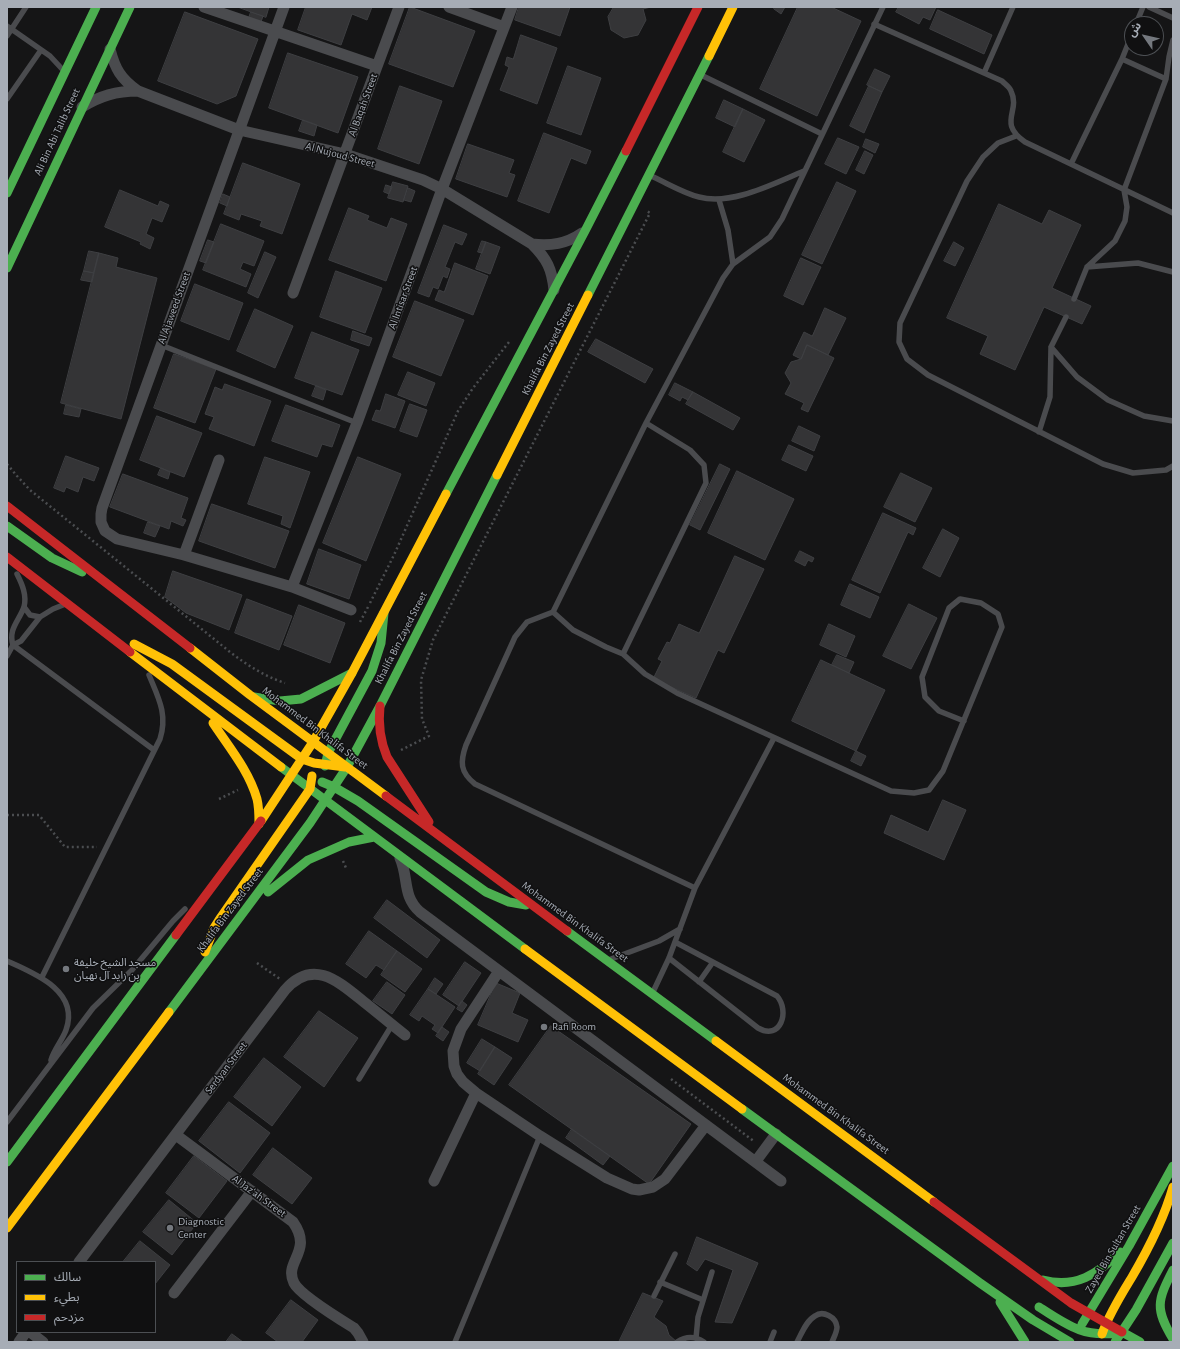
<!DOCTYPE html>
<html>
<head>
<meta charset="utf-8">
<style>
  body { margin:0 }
  #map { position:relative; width:1180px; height:1349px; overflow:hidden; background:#151516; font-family:"Alegreya Sans","Noto Sans Arabic",sans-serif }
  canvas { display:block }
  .frame { position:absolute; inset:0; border:8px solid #a7adb6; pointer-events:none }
  .legend { position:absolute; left:16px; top:1261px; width:140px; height:72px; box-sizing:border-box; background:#101011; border:1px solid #4c4f53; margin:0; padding:5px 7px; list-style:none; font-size:12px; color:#a7adb6 }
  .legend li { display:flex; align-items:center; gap:8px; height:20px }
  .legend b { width:20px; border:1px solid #4c4f53 }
  .north { position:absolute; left:1124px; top:16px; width:40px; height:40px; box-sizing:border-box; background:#101011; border:1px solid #4c4f53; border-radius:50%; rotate:304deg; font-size:11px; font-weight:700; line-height:16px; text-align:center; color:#a7adb6 }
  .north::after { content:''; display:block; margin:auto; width:14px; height:18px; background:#74787e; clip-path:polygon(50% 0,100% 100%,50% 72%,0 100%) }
</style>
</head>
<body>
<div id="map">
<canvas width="1180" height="1349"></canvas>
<div class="frame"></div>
<ul class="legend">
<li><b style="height:5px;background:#4caf50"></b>سالك</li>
<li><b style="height:5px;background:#ffc107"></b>بطيء</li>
<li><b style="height:5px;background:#c62828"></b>مزدحم</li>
</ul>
<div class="north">ش</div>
</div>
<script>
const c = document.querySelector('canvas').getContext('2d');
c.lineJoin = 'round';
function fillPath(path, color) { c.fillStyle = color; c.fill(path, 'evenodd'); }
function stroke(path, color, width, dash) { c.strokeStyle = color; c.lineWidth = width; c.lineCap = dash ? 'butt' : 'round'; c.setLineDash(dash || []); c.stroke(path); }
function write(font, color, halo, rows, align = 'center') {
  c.font = font + ' "Alegreya Sans","Noto Sans Arabic",sans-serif'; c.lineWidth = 3; c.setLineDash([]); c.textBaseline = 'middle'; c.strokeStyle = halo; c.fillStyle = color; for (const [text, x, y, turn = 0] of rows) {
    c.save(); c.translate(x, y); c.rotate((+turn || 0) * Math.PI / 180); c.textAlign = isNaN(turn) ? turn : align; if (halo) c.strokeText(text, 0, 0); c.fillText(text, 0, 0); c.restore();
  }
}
const building = new Path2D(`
  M238 7H269L266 17Z
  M306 7H372L367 20 352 14 341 45 298 30Z
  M410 7 475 31 453 87 389 64Z
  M519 7H570L560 36 515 20Z
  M614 7H651L643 9 646 20 638 35 624 38 611 30 608 17Z
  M775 7H785L781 14 774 9Z
  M798 7H831L861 21 817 116 760 89Z
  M899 7H936L930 20 923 17 919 24 896 12Z
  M938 10 992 35 984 54 930 29Z
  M185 12 258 39 236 96 217 104 158 81Z
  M251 12 263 16 261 22 249 18Z
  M521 35 557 48 537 104 500 90 509 67 505 65 507 57 513 59Z
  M288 53 358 77 338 133 269 108Z
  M568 66 601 78 581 135 547 123Z
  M875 69 890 76 882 92 867 85Z
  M400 86 442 101 419 164 378 149Z
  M869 86 882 92 864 133 850 126Z
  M724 100 743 109 735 127 716 118Z
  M743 109 765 120 744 162 723 152Z
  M303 120 317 125 314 136 299 131Z
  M544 133 591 151 586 164 571 158 549 213 518 201Z
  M838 138 859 147 846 174 825 164Z
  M866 139 879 144 875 153 863 147Z
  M468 144 514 160 509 173 515 175 507 197 456 179Z
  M865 151 873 155 864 174 856 170Z
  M243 163 300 184 282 234 260 226 262 221 241 214 239 220 224 214Z
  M393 182 408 186 403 202 388 198Z
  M837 182 856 191 822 264 802 255Z
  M386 185 392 187 389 194 384 192Z
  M408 188 415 191 411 202 404 200Z
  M120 190 158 206 160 201 169 205 162 222 152 218 146 234 154 238 150 249 140 244 141 242 105 227Z
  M223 194 230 197 227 206 220 203Z
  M999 204 1042 224 1049 210 1081 225 1052 288 1091 306 1082 324 1044 307 1015 370 980 354 988 336 947 318Z
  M349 208 369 216 367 220 387 228 391 218 407 224 386 281 329 260Z
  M221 224 264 241 254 266 243 262 240 269 251 274 246 287 203 270Z
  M444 225 467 234 462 245 455 242 445 267 450 269 447 278 443 276 438 289 433 287 429 297 418 293Z
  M208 240 214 242 206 263 200 261Z
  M482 241 486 242 482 253 478 252Z
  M486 242 500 247 490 274 476 269Z
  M954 242 964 248 955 266 944 261Z
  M89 251 99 253 94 273 84 271Z
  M265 252 276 257 258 298 248 293Z
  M99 253 118 258 116 267 157 278 121 419 61 403Z
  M801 258 821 267 803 305 784 296Z
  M455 263 488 276 473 315 435 300 439 290 444 292Z
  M84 271 94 273 92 282 81 280Z
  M336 271 382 288 365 333 320 317Z
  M195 284 243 303 229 340 181 321Z
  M415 301 464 320 441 376 393 357Z
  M825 308 846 318 828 355 807 345 801 359 793 355 804 332 812 336Z
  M255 309 293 326 275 368 237 351Z
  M353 331 372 338 369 346 351 340Z
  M312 332 359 350 342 395 295 378Z
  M596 339 653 369 645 383 588 352Z
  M807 345 834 358 808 412 801 409 804 403 785 394 791 383 785 373 791 362 801 359Z
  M174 354 216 369 195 423 154 408Z
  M408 372 435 383 426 406 398 395Z
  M675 383 693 392 688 400 682 397 680 401 669 395Z
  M225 384 271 401 254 446 209 429 214 417 205 414 215 387 222 390Z
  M316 386 326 390 323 400 312 396Z
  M693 392 740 418 733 430 686 404Z
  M386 394 405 401 395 428 372 420 376 410 380 411Z
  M410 404 427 410 417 437 400 431Z
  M66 405 81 409 79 417 64 414Z
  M286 405 340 425 332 447 322 444 317 457 272 441Z
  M157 416 202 433 184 477 140 460Z
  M799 426 820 436 814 451 792 441Z
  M789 445 813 456 806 471 782 460Z
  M66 456 99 468 94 481 83 477 78 492 66 487 64 492 54 488Z
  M265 457 310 472 290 528 281 524 283 516 248 504Z
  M358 457 401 474 366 561 323 543Z
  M720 464 730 469 700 530 690 525Z
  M161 468 170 472 168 479 158 475Z
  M737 471 794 499 765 560 708 533Z
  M901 473 932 488 915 522 884 507Z
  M123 474 188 498 181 518 186 520 183 526 171 521 169 529 110 507Z
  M212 504 289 531 275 568 199 541Z
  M883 513 916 528 913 535 908 532 880 593 852 580Z
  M148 522 160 526 155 537 144 533Z
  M943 529 959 538 940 577 923 568Z
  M319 549 361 565 349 599 307 584Z
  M800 551 814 558 812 562 808 560 805 566 795 561Z
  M735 556 764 569 724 653 718 650 696 698 653 679 662 661 658 659 667 642 670 643 679 624 699 633Z
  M173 571 242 595 229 630 186 613 165 597Z
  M850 584 879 597 870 618 841 605Z
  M247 599 292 616 279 650 235 633Z
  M909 604 937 618 911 669 883 656Z
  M299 605 345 623 330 663 284 645Z
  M829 624 855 636 846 657 820 645Z
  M837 655 854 662 849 673 832 665Z
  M821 660 885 690 856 751 792 721Z
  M856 751 866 756 861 766 851 761Z
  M943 800 966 810 944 860 884 833 891 815 928 832Z
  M387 900 440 940 427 958 374 918Z
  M369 931 397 951 384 970 376 965 366 978 346 964Z
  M397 951 422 969 405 992 381 975Z
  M465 962 481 973 459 1006 443 995Z
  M435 978 443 984 436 994 428 989Z
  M387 982 405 995 392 1014 373 1001Z
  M496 983 520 993 512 1013 528 1020 518 1042 478 1025Z
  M428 989 455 1007 438 1033 432 1029 435 1025 422 1016 419 1021 410 1015Z
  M462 1001 467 1005 462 1012 457 1009Z
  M319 1011 358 1038 324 1087 284 1057Z
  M551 1026 691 1124 649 1184 509 1085Z
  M442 1027 449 1032 443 1041 436 1036Z
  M482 1039 495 1047 480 1071 467 1063Z
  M495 1047 512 1058 494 1085 478 1074Z
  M264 1058 301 1087 272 1126 234 1097Z
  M229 1102 270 1133 240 1173 199 1141Z
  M572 1129 610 1156 603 1165 566 1138Z
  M273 1148 312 1178 292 1204 253 1175Z
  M194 1156 227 1181 199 1218 166 1193Z
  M169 1200 197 1223 172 1255 143 1232Z
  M697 1237 758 1263 732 1323 715 1322 733 1270 705 1259 697 1271 687 1264Z
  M140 1241 170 1265 155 1284V1262H123Z
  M643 1293 663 1301 654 1317 666 1326 669 1335 677 1342H619Z
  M291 1300 318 1320 302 1342H278L266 1333Z
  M232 1334 243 1342H226Z`);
fillPath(building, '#343436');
stroke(building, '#3e3f42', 1);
stroke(new Path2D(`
  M7 464 17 476 30 490 230 652C247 665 264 676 285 683
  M370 603 394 555 458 411 473 388 509 342
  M360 622 368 607
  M401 750 429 736 422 719 421 680 433 640 650 213 647 211
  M219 799 238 790
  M7 815H39L65 847H97
  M343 861 346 868
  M257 963 280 979
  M671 1079 755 1142`), '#4b4d50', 2.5, [2, 3]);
stroke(new Path2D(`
  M1149 7 1173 18
  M874 24 1002 81C1005 84 1010 87 1011 91 1021 112 997 122 1025 142L1173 213
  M1136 24 1143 7
  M7 26 50 56 63 70
  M7 36 26 7
  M1122 59 1166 79
  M984 73 1013 7
  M701 75 822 134
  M7 99 41 50
  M1016 136 998 143 983 157 967 181 900 323 899 342 907 359 928 375 1103 464 1133 473 1166 470 1173 466
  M1071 164 1122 59 1132 34
  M651 176C667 183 683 193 699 197 732 206 774 183 804 171
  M719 200 728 230 733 264
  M1087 267 1138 263 1173 272
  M1074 299 1087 267 1115 241 1125 221 1127 207 1124 190 1166 79 1169 57 1173 40
  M161 345 357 423
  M1051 347 1077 377 1108 400 1144 416 1173 421
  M1039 432 1050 397 1051 347 1066 317
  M17 574C22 584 27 595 24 607 19 621 8 629 13 645L154 750
  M24 607 30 615 40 617
  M553 612 573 630 606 647 623 654 645 674 677 693 891 791 914 793 929 790 943 771 1002 627 998 614 981 603 960 599 949 608 922 677 925 697 939 711 964 721
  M623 654 706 483 704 465 690 450 646 423
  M7 656 13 645 21 641 40 617 53 609 63 605
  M695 888 475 784C460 772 460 762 466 745L515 637 527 622 553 612 646 423 723 278 733 264 770 237 782 219 883 7
  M669 958 758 1028C781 1041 790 1011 777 996L675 942
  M611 959 659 941 680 929
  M7 961C34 973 80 991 66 1030 62 1041 54 1049 51 1060
  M42 977 160 739C168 714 158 697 149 675
  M699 982 713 962
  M653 992 669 958 695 888 774 738
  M359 1079 392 1025
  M7 1122 93 1008 132 970 173 921 185 909
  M660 1282 703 1300
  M654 1296 675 1254
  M696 1338 698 1317 712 1272
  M455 1342 540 1136
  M677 1342C686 1336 695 1336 704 1342
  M770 1342 774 1332
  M797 1342C802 1333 806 1321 815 1316 823 1310 836 1317 837 1327 837 1332 834 1337 832 1342`), '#4a4b4e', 5.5);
stroke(new Path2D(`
  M204 7 377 66
  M284 7 102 508 101 514V522L105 531 117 539 184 555 292 587 351 610
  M449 7 504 27
  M110 49C115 69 121 79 138 91L239 130 345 154 423 180 442 189 532 244C547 259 552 269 554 290
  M82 107C100 96 116 91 138 91
  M532 244C551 246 566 244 582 233
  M293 293 399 7
  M184 555 219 460
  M292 587 357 423 442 189 512 7
  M400 858C409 878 402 896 420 912L781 1181
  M499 971 461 1029 453 1051 454 1066 457 1074 463 1082 476 1093 540 1136 607 1178 632 1189 639 1190 653 1187 665 1179 706 1125
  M176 1135 293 1222C314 1252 283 1261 294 1283 300 1295 341 1320 354 1328L358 1333 363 1342
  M756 1161 776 1134
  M434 1181 476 1093
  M79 1262 285 990C313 958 338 981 364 1002 378 1013 391 1024 405 1035
  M174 1293 252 1191
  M30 1332 43 1342
  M19 1342 26 1332`), '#4a4b4e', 11);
stroke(new Path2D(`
  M7 193 96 7
  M7 268 130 7
  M588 295 709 56
  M446 494 585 231 626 151
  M7 526 52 558 82 572
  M254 697 280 701 301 699 352 673
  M325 766 328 753 372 671 381 643 384 613
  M281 767 525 949
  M347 767 380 706 497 475
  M322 782 334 787 358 801 486 892 509 902 526 905
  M268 892 308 860 349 842 374 837
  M567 931 716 1041
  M169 1012 310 823 347 767
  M742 1109 980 1283 1033 1320 1070 1342
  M7 1162 176 935
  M1173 1270C1157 1301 1155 1309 1173 1339
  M1043 1280C1075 1289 1098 1274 1120 1252
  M1000 1302 1025 1342
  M1039 1307C1068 1326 1086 1339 1122 1332
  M1082 1324 1129 1246 1173 1166
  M1122 1332 1140 1342
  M1115 1342 1136 1310 1173 1243`), '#4caf50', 9);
stroke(new Path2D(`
  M709 56 733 7
  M497 475 588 295
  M134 644 172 664 302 759 314 763 345 767
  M190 648 250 695 386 796
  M130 652 281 767
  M213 723C229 747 249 771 257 799 259 807 259 816 259 824
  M313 742 352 673 446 494
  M261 821 313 742
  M525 949 742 1109
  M205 952 214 928 221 917 310 789 312 776
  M716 1041 934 1202
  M7 1228 169 1012
  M1102 1334C1109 1314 1121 1295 1132 1277 1149 1248 1164 1219 1173 1187`), '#ffc107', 9);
stroke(new Path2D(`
  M626 151 698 7
  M7 506 190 648
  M7 557 130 652
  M380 706C378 724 380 740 387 757L429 822
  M386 796 567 931
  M176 935 261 821
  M934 1202 1071 1303 1122 1332`), '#c62828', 9);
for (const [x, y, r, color] of [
  [66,969,4,"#74787e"],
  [544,1027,4,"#74787e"],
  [170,1228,4,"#74787e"]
]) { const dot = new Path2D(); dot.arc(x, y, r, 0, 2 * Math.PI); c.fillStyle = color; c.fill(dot); stroke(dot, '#101011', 1.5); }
write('11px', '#a7adb6', '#101011', [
  ["Al Baqah Street",363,105,-70],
  ["Ali Bin Abi Talib Street",57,132,-65],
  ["Al Nujoud Street",340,155,15],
  ["Al Intisar Street",403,298,-70],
  ["Al Ajaweed Street",174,308,-70],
  ["Khalifa Bin Zayed Street",548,349,-63],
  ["Khalifa Bin Zayed Street",401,638,-63],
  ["Mohammed Bin Khalifa Street",315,728,37],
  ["Khalifa Bin Zayed Street",230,910,-53],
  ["Mohammed Bin Khalifa Street",575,922,36],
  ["Serdyan Street",226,1068,-53],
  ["Mohammed Bin Khalifa Street",836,1114,36],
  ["Al Jaz'ah Street",259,1196,36],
  ["Zayed Bin Sultan Street",1113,1249,-60]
]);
write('11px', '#a7adb6', '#101011', [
  ["مسجد الشيخ خليفة",74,963],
  ["بن زايد آل نهيان",74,976],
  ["Rafi Room",552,1027],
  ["Diagnostic",178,1222],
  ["Center",178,1235]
], 'left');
</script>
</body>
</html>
